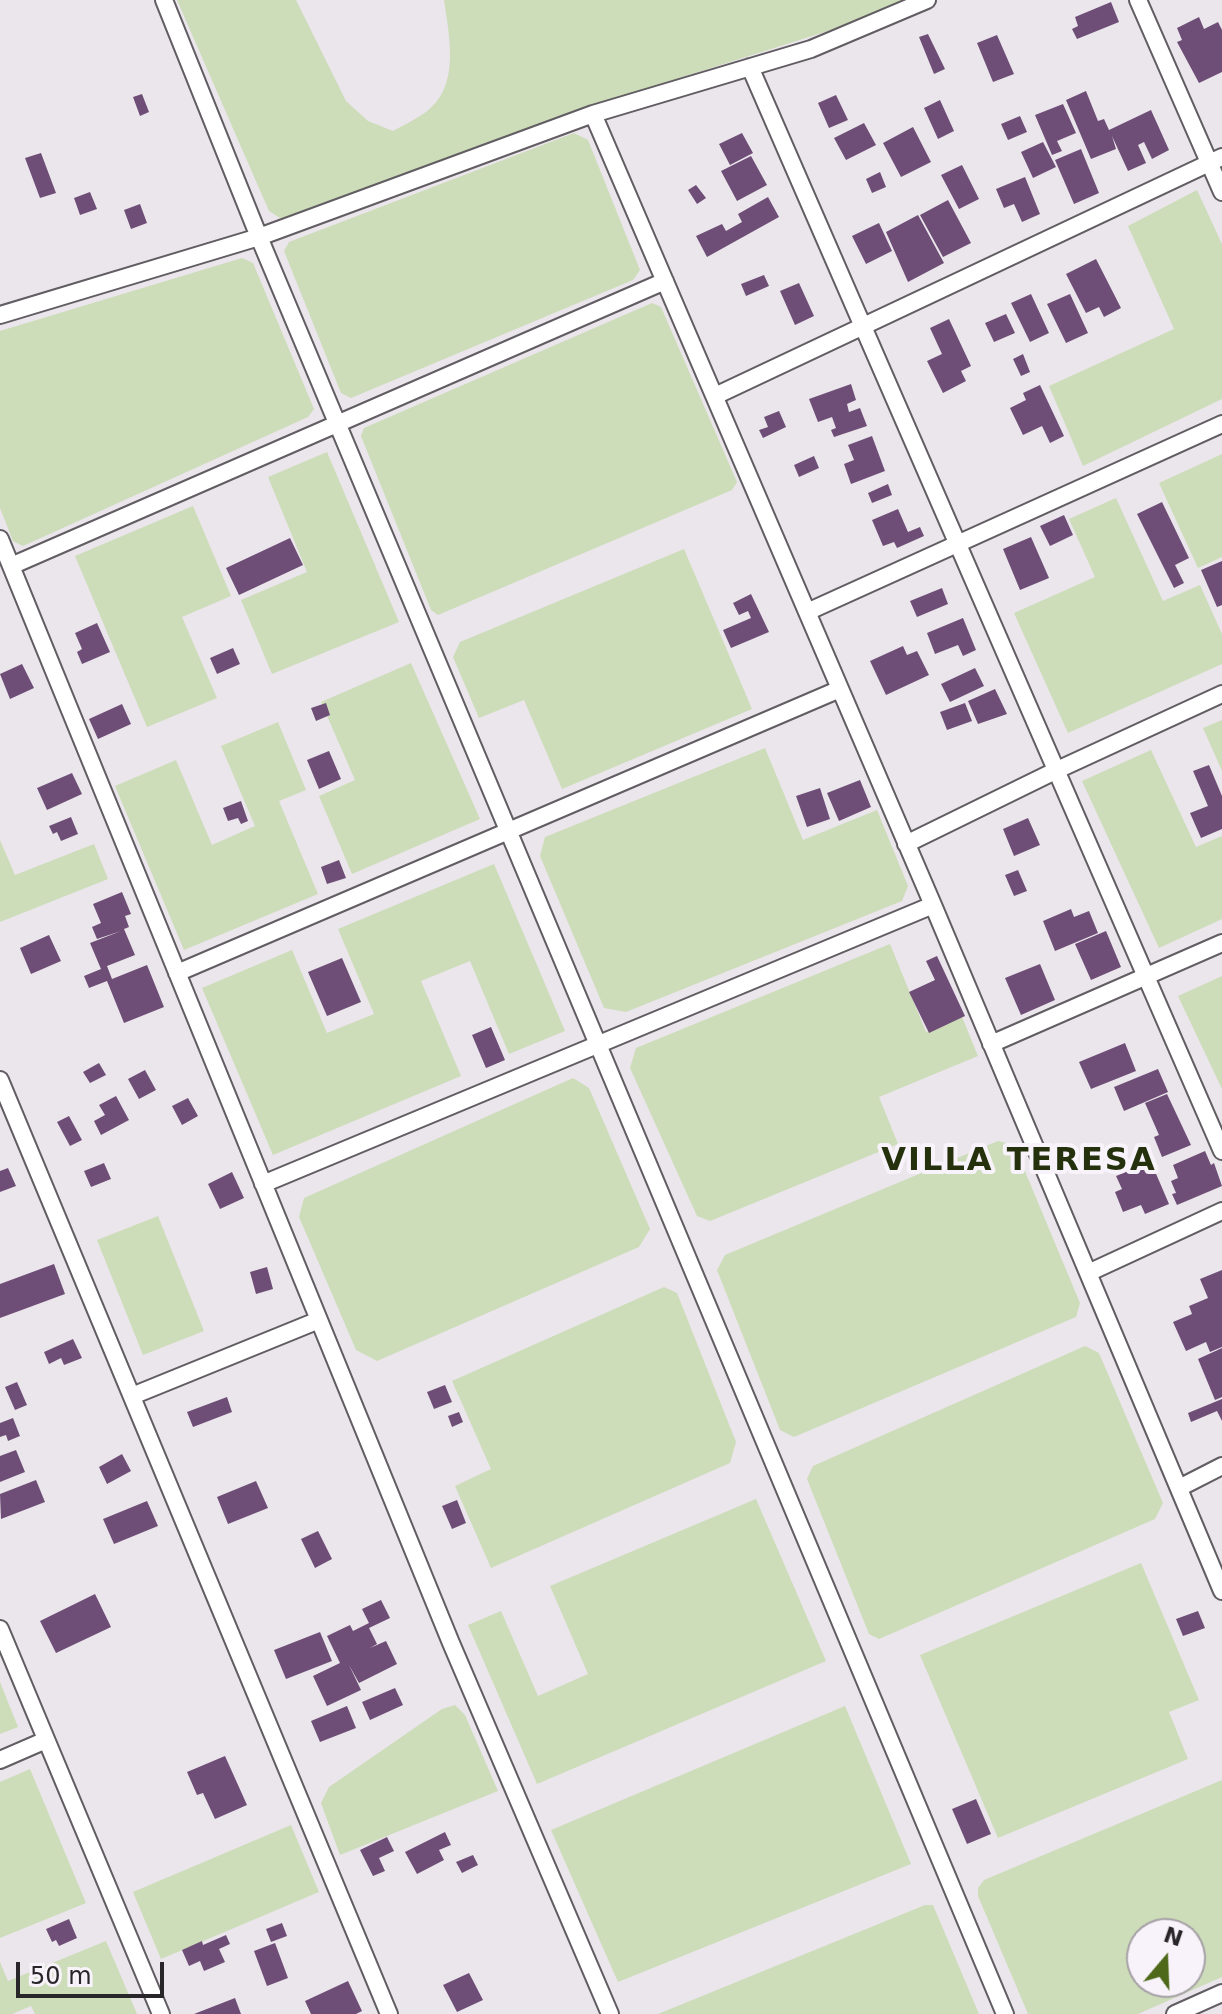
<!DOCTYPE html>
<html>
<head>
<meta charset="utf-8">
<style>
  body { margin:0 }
  #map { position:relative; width:1222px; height:2014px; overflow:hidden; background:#ebe6ec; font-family:"DejaVu Sans",sans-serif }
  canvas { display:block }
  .north { position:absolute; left:1126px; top:1918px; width:80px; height:80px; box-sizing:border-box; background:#f8f3fa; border:2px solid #a5a1a6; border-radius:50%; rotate:19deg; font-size:22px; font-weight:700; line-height:32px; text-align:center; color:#282629 }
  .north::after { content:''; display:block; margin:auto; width:28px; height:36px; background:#4f691b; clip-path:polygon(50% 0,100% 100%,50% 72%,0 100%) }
  .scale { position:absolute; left:16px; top:1962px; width:148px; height:36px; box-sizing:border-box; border:4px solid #282629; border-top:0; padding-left:10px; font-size:24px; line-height:28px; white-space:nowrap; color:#282629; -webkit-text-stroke:6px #f8f3fa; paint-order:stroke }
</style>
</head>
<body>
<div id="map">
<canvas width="1222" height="2014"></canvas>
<div class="north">N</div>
<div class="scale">50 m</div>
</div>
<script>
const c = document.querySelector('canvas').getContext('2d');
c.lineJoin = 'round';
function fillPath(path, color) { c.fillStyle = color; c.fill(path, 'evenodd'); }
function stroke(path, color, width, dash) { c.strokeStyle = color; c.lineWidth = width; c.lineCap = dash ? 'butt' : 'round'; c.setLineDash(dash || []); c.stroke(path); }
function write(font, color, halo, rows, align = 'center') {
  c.font = font + ' "DejaVu Sans",sans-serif'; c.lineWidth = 8; c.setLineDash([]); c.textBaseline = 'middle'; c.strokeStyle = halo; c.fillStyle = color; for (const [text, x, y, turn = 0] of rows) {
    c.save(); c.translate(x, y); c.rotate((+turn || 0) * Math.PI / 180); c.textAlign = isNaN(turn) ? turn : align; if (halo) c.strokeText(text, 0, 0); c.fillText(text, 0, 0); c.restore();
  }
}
fillPath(new Path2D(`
  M177 0H296L346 101 368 121 393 131C404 125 416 119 426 112 461 86 449 36 444 0H906L831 30 594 105 288 217 280 218 269 211Z
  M574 133 588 140 640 270 633 280 351 398 341 393 284 251 289 242Z
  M1197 190 1222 244V399L1083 466 1049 386 1174 329 1128 226Z
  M242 258 253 263 314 409 308 417 23 546 13 541 0 508V331Z
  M652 303 661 307 737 482 732 490 438 615 431 610 361 436 364 428Z
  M327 452 399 622 272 674 241 600 307 572 268 477Z
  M1222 454V557L1198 568 1159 483Z
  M1116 498 1163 601 1200 585 1222 634V664L1068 733 1014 613 1095 577 1069 519Z
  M193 506 231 596 182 617 217 698 147 727 75 556Z
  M684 549 752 709 562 789 524 700 479 718 453 657 460 642Z
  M411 663 480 819 352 874 319 796 355 780 321 702Z
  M1222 720V771L1203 728Z
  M278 722 306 790 279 801 318 894 184 950 115 786 176 760 212 845 255 826 221 746Z
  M765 748 803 840 877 810 908 886 902 901 626 1012 604 1008 540 856 545 837Z
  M1151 750 1196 847 1222 836V919L1159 948 1082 781Z
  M0 840 15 875 94 844 108 879 0 922Z
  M494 864 565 1031 509 1054 470 961 421 981 461 1076 273 1155 202 988 292 950 327 1033 374 1014 338 929Z
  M890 944 926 1032 962 1017 978 1056 879 1097 898 1144 710 1221 697 1216 630 1068 636 1048Z
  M1222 976V1089L1178 996Z
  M573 1078 589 1088 650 1229 639 1247 377 1361 356 1350 299 1217 304 1198Z
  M998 1141 1014 1145 1080 1303 1076 1317 794 1437 780 1430 717 1270 725 1255Z
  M158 1216 204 1331 143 1355 97 1240Z
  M664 1287 677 1293 736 1442 730 1463 491 1568 455 1486 491 1469 452 1381Z
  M1085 1346 1099 1353 1163 1503 1155 1519 879 1639 869 1634 807 1479 813 1466Z
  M756 1499 826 1661 537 1784 468 1625 501 1611 538 1696 588 1674 550 1586Z
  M1141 1563 1199 1700 1169 1712 1188 1759 998 1838 920 1655Z
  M0 1682 18 1727 0 1734Z
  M455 1705 465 1715 498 1791 340 1855 321 1803 329 1787 442 1709Z
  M845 1706 911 1864 618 1982 551 1830Z
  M30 1769 86 1903 0 1938V1782Z
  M1222 1780V1977L1138 2014H1028L978 1896V1888L984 1880ZM1142 1934H1190V1982H1142Z
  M291 1825 319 1892 161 1959 133 1892Z
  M925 1905H933L936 1912 979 2014H658Z
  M106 1941 137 2014H35L31 2006 12 2014H0V1962L8 1981Z`), '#cddcb9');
fillPath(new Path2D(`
  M1111 2 1119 22 1077 39 1072 29 1078 26 1075 17Z
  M1199 17 1204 29 1218 22 1222 30V72L1199 83 1177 42 1182 40 1177 28Z
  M928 34 945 69 934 74 919 37Z
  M997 35 1014 74 993 82 977 43Z
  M1086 91 1098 121 1104 119 1109 130 1151 110 1169 150 1152 159 1144 142 1138 145 1146 163 1128 171 1112 136 1116 149 1091 159 1066 100Z
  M142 94 149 112 140 116 133 97Z
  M836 95 848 120 829 128 818 103Z
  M940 100 954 131 938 139 924 108Z
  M1063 104 1076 133 1057 141 1062 151 1052 155 1035 115Z
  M1020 116 1027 132 1008 140 1001 124Z
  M864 123 876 145 846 160 834 138Z
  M913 127 931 162 901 177 883 143Z
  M742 133 753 153 730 165 719 144Z
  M1043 142 1056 167 1033 178 1021 152Z
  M1081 149 1099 193 1074 204 1055 160Z
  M41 153 56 193 40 198 25 158Z
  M751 156 767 185 737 201 721 171Z
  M962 165 979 199 959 209 941 175Z
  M880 172 886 187 872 193 866 179Z
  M1025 177 1040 214 1022 222 1014 204 1004 208 996 189Z
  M696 185 706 198 697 204 688 190Z
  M90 192 97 209 80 215 74 198Z
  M768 197 779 217 707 257 696 236 722 224 726 231 733 227 742 222 738 214Z
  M948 200 971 243 943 257 920 215Z
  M140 204 147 223 131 229 124 210Z
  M918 215 944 263 908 282 886 232Z
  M879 223 892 251 866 264 852 236Z
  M1096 259 1121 308 1104 317 1099 307 1086 313 1066 274Z
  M764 275 769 286 746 296 741 284Z
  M799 283 814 316 795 325 780 291Z
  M1031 294 1049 333 1030 342 1011 303Z
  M1070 294 1088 333 1066 343 1047 304Z
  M1006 314 1015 333 994 342 985 323Z
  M949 319 971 366 961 371 966 381 943 393 927 361 942 354 930 328Z
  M1023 354 1030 372 1021 376 1013 359Z
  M851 384 856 400 847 404 849 412 860 408 867 426 834 437 831 430 836 428 832 417 818 422 809 399Z
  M1040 385 1064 436 1050 443 1042 426 1023 435 1010 408 1026 400 1023 393Z
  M779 411 786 427 763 438 759 430 768 427 764 417Z
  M872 436 885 471 851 484 844 464 854 460 848 445Z
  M814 456 819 468 799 477 794 465Z
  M888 484 892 495 872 503 868 493Z
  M1162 502 1189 558 1175 565 1184 583 1174 588 1137 514Z
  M898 509 908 532 920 527 924 536 897 548 894 542 883 546 872 520Z
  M1064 515 1073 535 1050 546 1040 526Z
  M1031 537 1049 578 1020 590 1003 549Z
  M290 538 303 565 239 595 226 568Z
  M1222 561V605L1217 607 1201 570Z
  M942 588 948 604 917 617 910 601Z
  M751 594 769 632 731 648 723 630 751 618 748 611 739 615 733 603Z
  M963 618 976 650 963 656 958 645 935 654 927 633Z
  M97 623 110 652 82 664 77 652 82 649 75 633Z
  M903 646 907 655 917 651 929 675 886 695 870 661Z
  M233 648 240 664 217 674 210 658Z
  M22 664 34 688 10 699 0 674Z
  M975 668 984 686 950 702 941 684Z
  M995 689 1007 714 978 724 968 701Z
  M326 703 330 715 316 721 311 708Z
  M965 703 972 721 947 730 940 712Z
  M122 704 131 724 98 739 89 719Z
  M329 751 341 779 319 789 307 760Z
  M1209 765 1222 796V829L1201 838 1190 813 1208 806 1193 771Z
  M72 773 82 794 47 810 37 788Z
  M860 780 871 807 839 821 827 793Z
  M820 788 830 819 807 827 796 796Z
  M241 801 248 821 241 824 238 818 228 821 223 808Z
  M71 817 78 834 61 841 57 832 53 834 49 826Z
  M1028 818 1040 845 1014 856 1003 829Z
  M339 860 346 878 327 884 321 867Z
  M1018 870 1027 891 1014 896 1005 875Z
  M122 892 131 914 125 916 129 927 124 929 135 955 107 966 112 979 147 965 164 1007 124 1023 107 981 89 988 84 976 101 969 90 943 121 931 97 939 92 927 101 923 93 904Z
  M1071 909 1074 917 1089 911 1098 933 1055 951 1043 921Z
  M1106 931 1121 967 1091 980 1075 944Z
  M49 935 61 961 31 974 20 948Z
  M937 956 965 1016 929 1033 909 992 935 980 926 961Z
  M342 958 361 1002 327 1016 308 972Z
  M1040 964 1055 1000 1021 1015 1005 978Z
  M491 1027 505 1060 486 1068 472 1035Z
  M1125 1043 1136 1071 1091 1089 1079 1062Z
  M99 1063 106 1075 90 1083 83 1072Z
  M1158 1069 1168 1092 1124 1111 1114 1087Z
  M145 1070 156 1090 139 1099 128 1079Z
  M1167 1094 1191 1145 1162 1157 1154 1137 1159 1135 1145 1103Z
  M116 1096 129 1120 101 1135 94 1121 105 1115 99 1105Z
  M188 1098 198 1116 182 1125 172 1106Z
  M69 1116 82 1140 70 1146 57 1122Z
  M1205 1151 1211 1165 1214 1163 1222 1186 1177 1205 1172 1194 1176 1193 1171 1181 1178 1178 1173 1165Z
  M1151 1162 1169 1204 1145 1214 1141 1205 1123 1212 1115 1192 1122 1189 1116 1176Z
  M104 1163 111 1179 91 1187 84 1171Z
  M8 1168 16 1186 0 1192V1171Z
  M232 1172 244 1198 220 1209 208 1184Z
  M54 1264 65 1294 0 1318V1284Z
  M267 1267 273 1289 256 1294 250 1272Z
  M1222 1270V1347L1210 1352 1206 1342 1186 1351 1173 1322 1192 1314 1189 1306 1208 1298 1200 1279Z
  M73 1339 82 1358 64 1365 61 1358 49 1364 44 1352Z
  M1222 1348V1397L1215 1400 1198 1359Z
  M17 1382 27 1405 15 1410 5 1387Z
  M445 1385 452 1402 434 1409 427 1392Z
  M227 1397 232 1412 193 1427 187 1412Z
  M1222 1399V1421L1217 1411 1191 1422 1188 1413Z
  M459 1412 463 1422 452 1427 448 1416Z
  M13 1418 20 1436 8 1441 6 1435 0 1437V1423Z
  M16 1450 25 1472 0 1482V1456Z
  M122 1454 131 1471 107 1484 99 1467Z
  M36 1480 45 1502 1 1519 0 1494Z
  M256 1481 268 1508 228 1524 217 1497Z
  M457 1500 466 1523 452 1529 442 1506Z
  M147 1501 158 1526 114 1544 103 1519Z
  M318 1531 332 1559 315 1568 301 1539Z
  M95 1594 111 1627 56 1653 40 1621Z
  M381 1600 390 1618 369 1628 377 1644 370 1648 386 1641 397 1664 359 1683 349 1665 361 1690 327 1706 313 1676 340 1663 327 1636 350 1625 353 1631 369 1623 362 1609Z
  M1198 1611 1205 1628 1183 1636 1176 1619Z
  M320 1632 332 1661 286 1679 274 1650Z
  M395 1688 403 1705 370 1720 362 1702Z
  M347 1706 356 1728 320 1742 311 1721Z
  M225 1756 247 1805 215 1819 203 1793 197 1795 187 1772Z
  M976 1799 991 1834 967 1844 952 1809Z
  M445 1832 451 1845 439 1850 444 1860 417 1874 405 1852Z
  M387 1837 394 1851 379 1858 385 1871 373 1876 360 1850Z
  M473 1855 478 1865 462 1873 456 1862Z
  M69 1919 77 1938 59 1946 56 1940 52 1942 46 1929Z
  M282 1923 287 1936 271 1942 266 1929Z
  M226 1935 230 1944 219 1949 225 1962 204 1971 200 1961 189 1966 182 1950 202 1941 203 1945Z
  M275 1943 288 1978 267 1986 254 1951Z
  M469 1973 483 2000 457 2012 443 1985Z
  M348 1981 362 2011 356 2014H311L305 2001Z
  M235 1998 241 2014H194Z`), '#6e4e77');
const street = new Path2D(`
  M164 0 259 237 1005 2014
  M1138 0 1222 192
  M750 67 1222 1151
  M593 114 933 905 1222 1591
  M0 315 259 237 593 114 811 49 927 0
  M715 396 1222 157
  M0 539 451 1643 610 2014
  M11 566 665 281
  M807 612 1222 424
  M906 844 1055 771 1222 694
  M177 973 840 689
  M991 1044 1222 943
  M0 1080 389 2014
  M263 1184 933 905
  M1088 1273 1222 1211
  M132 1396 319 1320
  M1179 1488 1222 1466
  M0 1629 161 2014
  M0 1760 46 1740
  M1175 2014 1222 1993`);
stroke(street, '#615d62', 20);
stroke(street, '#fff', 16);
c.letterSpacing = '2px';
write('bold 32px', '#24310c', '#f8f3fa', [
  ["VILLA TERESA",1019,1162]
]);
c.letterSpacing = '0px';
</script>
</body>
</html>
